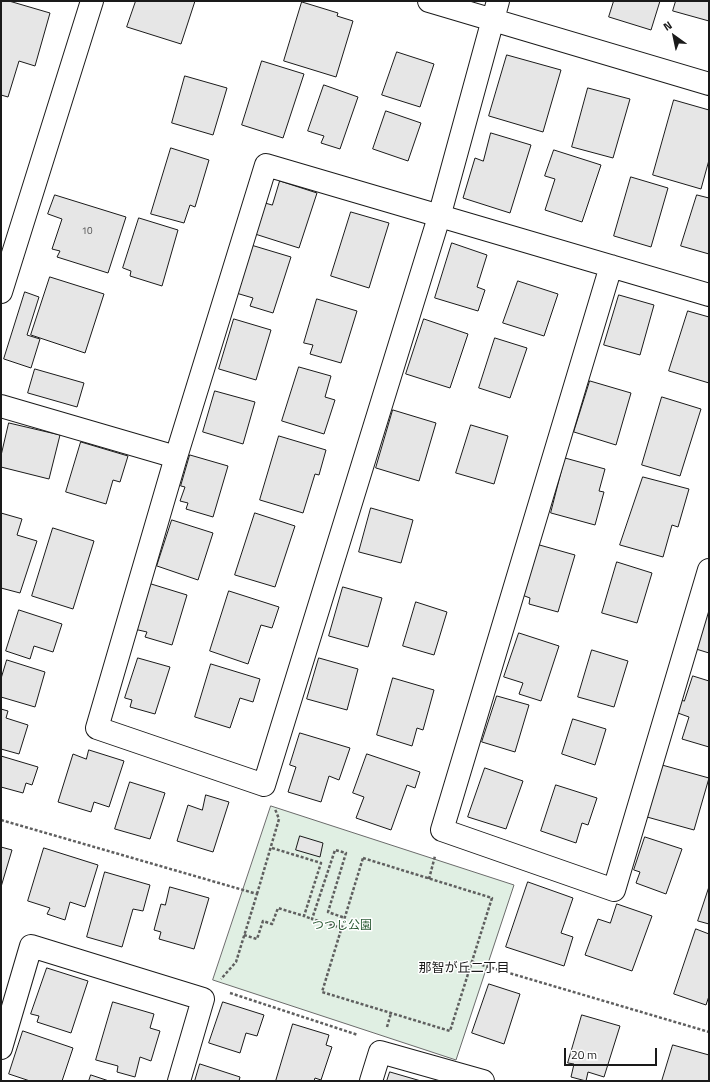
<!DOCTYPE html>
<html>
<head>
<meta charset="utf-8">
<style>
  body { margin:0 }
  #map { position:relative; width:710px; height:1082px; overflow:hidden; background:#fff; font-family:"Titillium Web",sans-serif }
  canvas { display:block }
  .frame { position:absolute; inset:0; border:2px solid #1a1a1a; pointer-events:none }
  .north { position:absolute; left:654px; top:16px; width:40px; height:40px; -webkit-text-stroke:3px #fff; paint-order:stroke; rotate:327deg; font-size:11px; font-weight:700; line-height:16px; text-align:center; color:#1a1a1a }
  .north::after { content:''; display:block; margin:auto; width:14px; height:18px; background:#1a1a1a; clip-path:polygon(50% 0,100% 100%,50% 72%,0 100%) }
  .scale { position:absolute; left:564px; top:1048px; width:93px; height:18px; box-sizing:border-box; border:2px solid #1a1a1a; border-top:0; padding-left:5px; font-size:12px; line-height:14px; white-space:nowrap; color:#1a1a1a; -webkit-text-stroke:3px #fff; paint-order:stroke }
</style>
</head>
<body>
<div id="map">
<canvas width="710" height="1082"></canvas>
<div class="frame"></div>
<div class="north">N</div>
<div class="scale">20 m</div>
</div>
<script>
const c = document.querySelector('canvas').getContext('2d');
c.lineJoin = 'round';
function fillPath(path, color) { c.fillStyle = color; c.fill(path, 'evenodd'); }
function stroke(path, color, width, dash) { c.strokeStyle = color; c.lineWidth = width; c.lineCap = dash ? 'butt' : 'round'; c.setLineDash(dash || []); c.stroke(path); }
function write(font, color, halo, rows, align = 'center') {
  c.font = font + ' "Titillium Web","Noto Sans JP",sans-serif'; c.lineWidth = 3; c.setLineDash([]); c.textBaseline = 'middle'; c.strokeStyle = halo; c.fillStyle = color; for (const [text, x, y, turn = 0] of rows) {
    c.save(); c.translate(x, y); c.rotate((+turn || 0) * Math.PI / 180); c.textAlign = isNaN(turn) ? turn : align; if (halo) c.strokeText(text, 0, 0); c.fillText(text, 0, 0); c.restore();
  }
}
const green = new Path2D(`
  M271 806 514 885 456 1060 213 980Z`);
fillPath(green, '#e0efe3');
stroke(green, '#6a6a6a', 1);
const building = new Path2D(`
  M1 1H9L50 13 35 66 19 61 8 97 1 95Z
  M136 1H195L181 44 127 27Z
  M614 1H660L651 30 609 17Z
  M676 1H709V21L673 11Z
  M302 2 338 13 337 16 353 21 336 77 284 61Z
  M397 52 434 64 420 107 382 95Z
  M507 55 561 70 543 132 489 116Z
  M262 61 304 74 283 138 242 125Z
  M185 76 227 88 213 135 172 123Z
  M324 85 358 97 340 149 321 143 324 136 308 131Z
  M588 88 630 99 613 158 572 147Z
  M674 100 709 110V160L701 189 653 175Z
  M386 111 421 123 408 161 373 149Z
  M491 133 531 145 510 213 463 198 475 158 483 161Z
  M171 148 209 160 195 207 190 205 184 223 151 214Z
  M554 150 601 165 582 222 545 210 555 179 545 176Z
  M631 177 668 188 651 247 614 236Z
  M280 181 317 193 299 248 255 234 265 203 272 205Z
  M55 195 126 217 108 273 57 257 60 251 52 249 62 219 48 214Z
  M697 195 709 198V254L681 246Z
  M351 212 389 223 369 288 331 276Z
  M139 218 178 230 162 286 130 276 131 271 123 268Z
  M452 243 487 255 477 287 485 290 478 311 435 298Z
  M251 245 291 257 273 313 250 306 253 298 236 293Z
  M50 277 104 294 85 353 31 335Z
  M518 281 558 294 544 336 503 323Z
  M25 292 39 297 27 335 40 339 31 368 4 359Z
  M619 295 654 305 640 355 604 345Z
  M317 299 357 311 341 363 310 354 313 345 304 343Z
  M688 311 709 317V383L669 371Z
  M234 319 271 330 256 380 219 369Z
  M424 319 468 334 450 388 406 374Z
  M495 338 527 348 510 398 479 388Z
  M299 367 331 376 325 397 335 400 324 434 282 421Z
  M35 369 84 383 77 407 28 393Z
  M590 381 631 393 616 445 574 432Z
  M215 391 255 402 243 444 203 432Z
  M662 397 701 409 680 476 642 465Z
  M393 410 436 423 419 481 376 468Z
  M9 423 60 435 49 479 1 467V456Z
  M471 425 508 436 494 484 456 473Z
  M279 436 326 450 319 475 315 474 303 513 260 500Z
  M81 442 128 456 120 482 113 480 106 504 66 492Z
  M190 455 228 466 213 517 186 509 188 503 180 501 185 487 181 486Z
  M565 458 605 469 599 491 604 492 595 525 551 513Z
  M643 477 689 489 678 527 672 525 663 557 620 545Z
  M371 508 413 520 401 563 359 552Z
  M1 513 22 519 17 535 37 541 20 593 1 588Z
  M255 513 295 526 275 587 235 575Z
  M172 520 213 533 198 580 157 566Z
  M53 528 94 541 73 609 32 596Z
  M536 544 575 555 558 612 529 604 530 598 522 595Z
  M617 562 652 573 637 623 602 613Z
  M148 583 187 595 172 645 145 637 147 632 134 629Z
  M343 587 382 598 368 647 329 636Z
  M229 591 279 607 272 628 261 625 248 664 210 651Z
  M416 602 447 612 434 655 403 646Z
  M709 606V653L696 649Z
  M19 610 62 624 53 652 34 646 30 659 6 651Z
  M519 633 559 646 541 701 519 694 523 683 504 677Z
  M592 650 628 661 614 707 578 697Z
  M138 658 170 667 155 714 130 707 132 700 125 698Z
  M319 658 358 669 347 710 307 699Z
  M7 660 45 672 35 707 1 697V679Z
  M211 664 260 679 253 702 240 698 230 728 195 717Z
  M693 676 709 681V747L682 739 689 717 675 712 679 699 684 701Z
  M393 678 434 690 423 730 417 728 412 746 377 735Z
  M497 696 529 705 515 752 482 742Z
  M1 709 8 711 6 718 28 725 19 754 1 749Z
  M573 719 606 729 595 765 562 754Z
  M300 733 350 748 339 780 329 776 321 802 288 792 296 767 290 765Z
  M89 750 124 761 109 807 94 802 91 812 58 802 73 754 86 759Z
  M367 754 420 772 415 788 407 785 391 830 356 818 364 797 353 793Z
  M1 756 38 767 32 785 26 783 23 793 1 787Z
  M662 765 709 778 694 830 647 817Z
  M485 768 523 781 506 829 468 817Z
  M130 782 165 793 150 839 115 829Z
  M556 785 597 798 588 825 582 823 576 843 541 831Z
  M206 795 229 802 213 852 177 841 188 805 202 810Z
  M300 836 323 843 320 857 296 850Z
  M645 837 682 849 666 894 636 883 640 872 634 870Z
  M1 847 12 850 1 887Z
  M44 848 98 865 85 907 70 902 65 920 47 914 50 908 28 901Z
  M105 872 150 885 143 911 133 909 122 947 87 937Z
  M528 882 573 898 561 933 573 937 564 966 506 947Z
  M170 887 209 898 194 949 159 939 161 932 154 930 161 904 165 905Z
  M709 887V924L698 921Z
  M617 904 652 916 632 971 585 955 598 919 610 923Z
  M696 929 709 934V996L706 1005 674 994Z
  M47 968 88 981 71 1033 37 1022 39 1016 31 1014Z
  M489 984 520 994 504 1044 472 1033Z
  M113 1002 154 1014 150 1028 160 1031 151 1061 140 1057 135 1077 117 1072 118 1066 96 1060Z
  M223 1002 264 1015 257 1036 246 1033 240 1053 209 1043Z
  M582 1015 620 1026 604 1077 588 1072 586 1081 571 1077 574 1064 568 1063Z
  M293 1024 329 1035 326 1045 332 1047 321 1080 315 1078 314 1081H276Z
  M23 1031 73 1048 62 1081H30L9 1074Z
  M673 1045 709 1055V1081H662Z
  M200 1064 240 1077 239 1081H195Z
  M390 1072 421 1081H387Z
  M91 1075 109 1081H89Z`);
fillPath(building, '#e6e6e6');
stroke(building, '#1a1a1a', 1);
const minor = new Path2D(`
  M429 1 709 84
  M498 1 439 217 264 785 97 728 176 457 266 165C413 209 562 251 709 295
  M611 266 442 830 614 890 709 570
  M1 292 92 1
  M1 406 176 457
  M1 1048 31 946 203 999 179 1081
  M371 1081 380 1052 483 1081`);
stroke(minor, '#1a1a1a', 24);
stroke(new Path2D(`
  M1 820 257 894 236 962 221 979
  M272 848 321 863 304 916 312 919
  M363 858 492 898 450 1031 322 992Z
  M429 879 435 856
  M257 894 279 819 275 809
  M342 928 312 919 335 850 346 853 328 912 345 918
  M244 935 257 939 263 921 272 924 278 908 304 916
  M472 962 709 1032
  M230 993 358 1035
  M387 1027 391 1013`), '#5f5f5f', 2.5, [3, 2]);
stroke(minor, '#fff', 22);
write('10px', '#4d4d4d', null, [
  ["10",87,232]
]);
write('12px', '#2b5a34', '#fff', [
  ["つつじ公園",342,926]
]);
write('13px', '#1a1a1a', '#fff', [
  ["那智が丘二丁目",464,969]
]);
</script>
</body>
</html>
